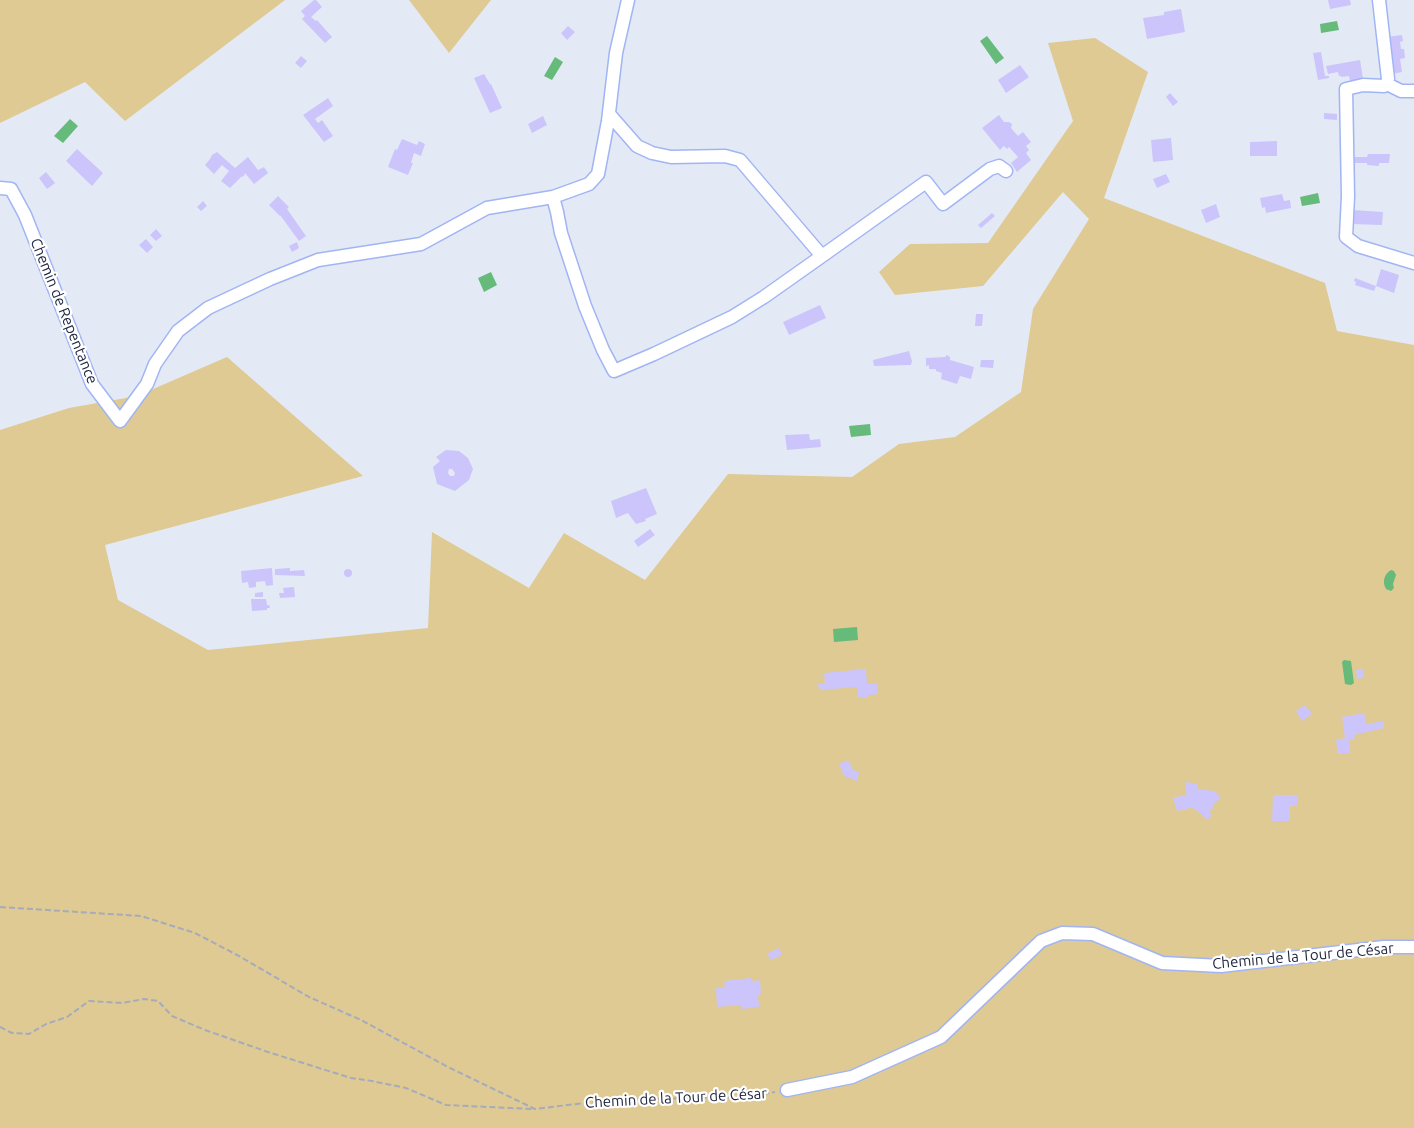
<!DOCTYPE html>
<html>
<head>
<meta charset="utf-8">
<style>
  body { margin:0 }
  canvas { display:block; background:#e4e9f6 }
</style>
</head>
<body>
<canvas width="1414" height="1128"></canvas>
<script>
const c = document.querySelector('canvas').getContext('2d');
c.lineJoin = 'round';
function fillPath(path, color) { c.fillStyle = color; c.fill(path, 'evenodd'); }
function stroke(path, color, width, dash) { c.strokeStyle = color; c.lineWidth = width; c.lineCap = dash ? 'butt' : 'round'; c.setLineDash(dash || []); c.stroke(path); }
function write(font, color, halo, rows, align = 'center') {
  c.font = font + ' Ubuntu,sans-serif'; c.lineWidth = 4.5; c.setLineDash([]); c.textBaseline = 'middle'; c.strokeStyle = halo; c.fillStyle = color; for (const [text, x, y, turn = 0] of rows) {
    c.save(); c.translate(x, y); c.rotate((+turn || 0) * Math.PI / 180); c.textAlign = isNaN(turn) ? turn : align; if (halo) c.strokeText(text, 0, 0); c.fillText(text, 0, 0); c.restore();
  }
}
fillPath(new Path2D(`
  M0 0H285L125 121 85 82 0 123Z
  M409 0H491L449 53Z
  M1095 38 1148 72 1104 198 1325 283 1337 331 1414 345V1128H0V430L69 408 137 396 227 357 363 476 105 545 118 600 208 650 428 628 432 532 529 588 564 533 645 580 728 474 852 477 899 444 955 437 1021 392 1033 309 1089 219 1063 192 983 286 895 295 879 272 910 244 988 243 1073 121 1048 43Z`), '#deca92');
fillPath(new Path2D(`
  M1337 21 1339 30 1321 33 1320 24Z
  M987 36 1004 58 996 64 980 41Z
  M555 57 563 62 552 80 544 76Z
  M70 119 78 126 63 143 54 136Z
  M1318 193 1320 203 1302 206 1300 197Z
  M491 272 497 285 484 292 478 278Z
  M870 424 871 435 851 437 849 426Z
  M1391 570 1394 571 1396 575 1393 584 1394 588 1391 591 1386 589C1382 582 1384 574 1391 570Z
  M857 627 858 640 834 642 833 629Z
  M1344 660 1351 661 1354 683 1351 685 1345 684 1342 662Z`), '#66ba7a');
fillPath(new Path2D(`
  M314 0H316L322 7 311 17 316 21 317 20 332 37 325 43 302 19 305 16 301 11Z
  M1328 0H1350L1351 5 1330 9Z
  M1181 9 1185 32 1147 39 1143 18 1164 15V12Z
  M568 26 575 32 567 40 561 33Z
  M1402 35 1403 41 1400 42 1401 49H1404L1405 58 1400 59 1402 72 1392 74 1386 37Z
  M1321 52 1325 76H1329V78L1318 80 1313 53Z
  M301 56 307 61 301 68 295 63Z
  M1360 60 1363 79 1350 81 1349 76 1341 77V76H1339L1338 72 1328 74 1326 66Z
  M1020 65 1029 77 1006 93 998 80Z
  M484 74 490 84H491L502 108 490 113 474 78Z
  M1170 93 1178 102 1173 106 1166 97Z
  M328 98 333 106 315 119 318 123 322 120 333 136 324 142 303 115Z
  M1324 113 1337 114V120L1324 119Z
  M999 115 1004 122H1009L1012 124 1011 128 1018 136 1023 132 1031 142 1026 146 1029 150 1026 153 1031 160 1017 172 1011 163 1018 157 1009 147 1007 149 1004 146 1000 150 982 128Z
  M543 116 547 125 532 133 528 124Z
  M1171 138 1173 160 1153 162 1151 140Z
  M402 139 417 145 419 141 425 144 421 156 414 153 411 163H413L408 175 388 167 395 149 397 150Z
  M1277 141V156H1250V142Z
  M77 149 103 173 92 186 66 161Z
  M217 152 235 168 248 157 258 170 264 167 268 173 254 184 245 173 244 176 241 177 230 188 221 181 229 171 222 165 214 174 205 165 210 159 212 155Z
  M1368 154H1390L1389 163H1379V166L1367 165V163H1354L1352 157H1367Z
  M46 172 55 183 47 189 39 178Z
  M1166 174 1170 182 1157 188 1153 179Z
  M1282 194 1284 201 1290 200 1291 208 1266 213 1265 207 1262 208 1260 198Z
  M278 196 289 207 287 209 306 236 299 241 280 215V216L269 205Z
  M203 201 207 206 201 211 197 207Z
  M1216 204 1220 217 1206 223 1201 210Z
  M1352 210 1383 212 1382 225 1350 224Z
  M992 213 995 216 981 228 978 225Z
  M156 229 162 236 156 241 150 235Z
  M146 239 153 247 147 253 139 245Z
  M297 242 299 248 292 252 289 246Z
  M1381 269 1399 275 1394 293 1376 286Z
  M1355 278 1376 286 1374 291 1355 285 1356 282 1354 281Z
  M820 305 826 318 789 335 783 322Z
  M976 314H983L982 326H975Z
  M909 351 912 361 911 365 874 366 873 360Z
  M947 355 950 357V360L974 367 971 379 960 376 957 384 941 379 942 373 936 371V369H929V365L926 366V358L945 357Z
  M981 360H994L993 368 980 367Z
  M809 434 810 440 820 439 821 447 787 450 785 435Z
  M446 450 459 451 468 458 473 469 469 480 455 491 437 484 433 467 440 461 436 457ZM449 469H452L455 473 454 476H450L448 473Z
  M646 488 657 514 645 519 646 521 636 524 628 513 616 518 611 501Z
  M650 529 655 535 638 547 634 541Z
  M272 568 273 585 266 586 265 581 256 582V587L249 588 248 582 242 583 241 571Z
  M290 568V571L304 570 305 576 275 575V569Z
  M344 573a4 4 0 1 1 8 0a4 4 0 1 1-8 0Z
  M294 587 295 597 280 598 279 593H284L283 588Z
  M263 592V597H255V593Z
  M251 599H266L267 605H269L270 608H267V610L252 611Z
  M866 669 867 684 877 683 878 694 868 695V697L858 698 857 687 819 690 818 684 825 683 824 673Z
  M1356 669H1363V678L1357 679Z
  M1305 705 1312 714 1302 721 1296 711Z
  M1364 713 1366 724 1384 721V728L1354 735 1355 739 1349 740 1350 753 1338 754 1336 740 1345 738 1342 717Z
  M848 760 853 770 859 772 857 781 844 776 842 771 839 764Z
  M1186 782 1198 784 1197 789 1215 791 1221 798 1212 806 1214 808 1209 811 1212 815 1207 820 1195 809 1189 807 1188 809 1177 811 1173 798 1184 795 1185 796 1187 794 1185 791Z
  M1273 795H1298L1297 806H1290V821H1272Z
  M779 948 782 955 771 960 767 954Z
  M751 978V981L760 980 761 994 758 995 759 1007 742 1009 741 1005 717 1007 716 988 725 987 724 981Z`), '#ccc5fb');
const minor = new Path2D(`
  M1379 0 1388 79 1387 84
  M1414 91H1401L1387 84 1384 86 1363 85 1346 89 1348 196 1346 237 1358 246 1414 263
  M609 114 637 146 652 153 671 157 725 156 740 160 822 256 926 182 943 204 990 169 999 166 1006 171
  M0 188 11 189 25 215 92 384 120 421 147 384 155 364 178 331 208 308 270 279 318 260 421 244 487 208 553 197 589 184 598 174 608 121 616 53 628 0
  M553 197 557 212 561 233 585 306 603 350 614 371 654 354 732 317 764 297 822 256
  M787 1090 852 1077 941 1037 1041 941 1062 933 1093 934 1162 963 1221 966 1384 947H1414`);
stroke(minor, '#a1b5f4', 15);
stroke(new Path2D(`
  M0 907 141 916 195 933 239 956 309 997 361 1020 448 1067 535 1109 609 1100 745 1097 775 1092
  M0 1027 12 1033 29 1034 46 1024 67 1017 89 1001 122 1003 144 999 158 1001 172 1016 205 1030 268 1052 351 1078 372 1081 406 1088 446 1105 532 1109`), '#a5abbc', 2, [6, 3]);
stroke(minor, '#fff', 12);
write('15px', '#212841', '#fff', [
  ["Chemin de Repentance",64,311,68],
  ["Chemin de la Tour de César",1303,956,-5],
  ["Chemin de la Tour de César",676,1098,-3]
]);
</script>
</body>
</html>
